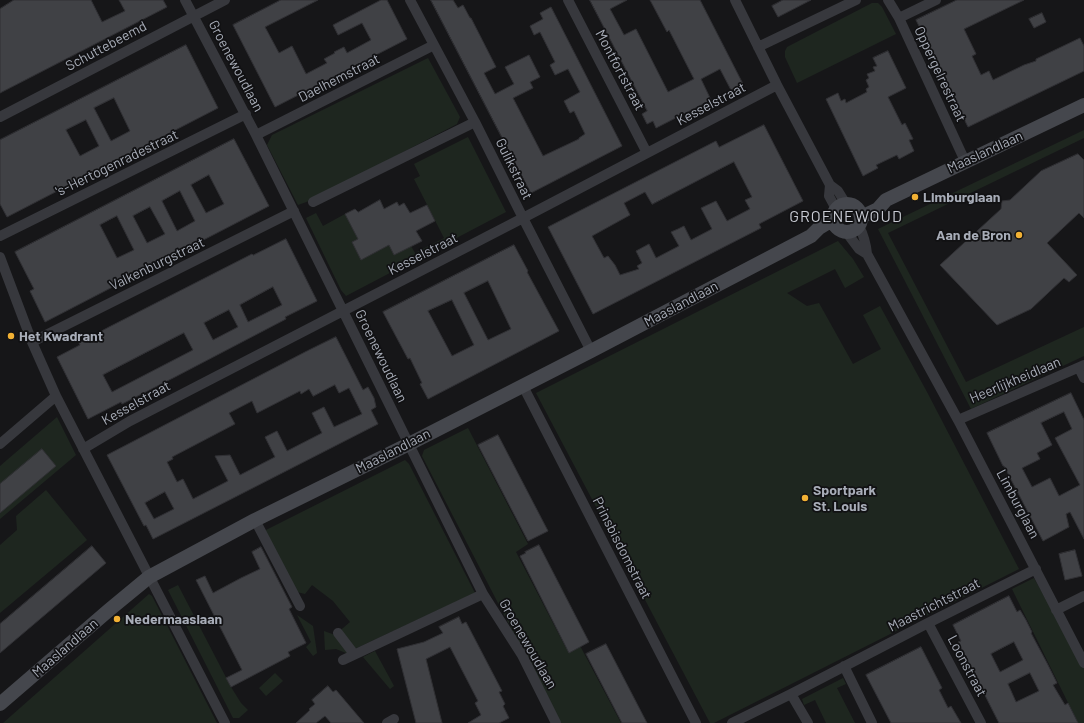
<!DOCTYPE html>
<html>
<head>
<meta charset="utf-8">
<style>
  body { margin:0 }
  canvas { display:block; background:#161618 }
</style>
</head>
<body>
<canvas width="1084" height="723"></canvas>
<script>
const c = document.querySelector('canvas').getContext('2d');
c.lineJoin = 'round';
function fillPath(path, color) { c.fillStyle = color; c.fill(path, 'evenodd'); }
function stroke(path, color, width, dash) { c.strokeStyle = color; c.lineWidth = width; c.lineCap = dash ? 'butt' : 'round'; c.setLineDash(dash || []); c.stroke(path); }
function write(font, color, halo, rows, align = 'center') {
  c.font = font + ' Barlow,sans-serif'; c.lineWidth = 3.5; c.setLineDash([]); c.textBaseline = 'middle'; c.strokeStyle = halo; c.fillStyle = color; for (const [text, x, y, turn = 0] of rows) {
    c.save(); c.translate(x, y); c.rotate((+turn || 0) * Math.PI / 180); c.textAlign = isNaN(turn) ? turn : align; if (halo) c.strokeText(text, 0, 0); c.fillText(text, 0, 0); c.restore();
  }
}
fillPath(new Path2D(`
  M872 3H878L882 7 896 34 797 83 785 57V51L787 47Z
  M428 58 460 117 457 124 309 201 298 205 267 145 272 135Z
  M1084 130V138L888 233 966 382 1084 327V356L971 409 878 229Z
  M468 137 506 212 346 296 341 290 306 218 316 213 323 226 345 214 361 237 352 242 361 259 389 245 394 255 411 246 415 253 444 238 414 179 420 176 414 164Z
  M838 241 853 259 864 277 845 288 835 269 787 293 807 306 819 303 853 364 881 349 863 315 880 306 927 392 1019 569 714 723H710L536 393Z
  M57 417 76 455 0 519V466Z
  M468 428 528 544 516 552 566 648 578 642 621 723H560L422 456 424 450Z
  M405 460 409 464 475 593 346 653 336 649 325 650 324 631 335 635 350 622 333 601 312 585 305 594 297 592 264 531Z
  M46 490 87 540 0 613V545L17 530 16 516Z
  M1034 578 1084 667V723H1078L1012 589Z
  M178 585 231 687 241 703 248 710 239 718H233L168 590Z
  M149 594 152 596 217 723H3Z
  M297 615 313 626 317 653 313 656 306 647 311 642Z
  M375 651 394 686 390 689 363 657Z
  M275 673 283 681 266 696 259 688Z
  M843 678 846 684 837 688 855 723H826L815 700 804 705 802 699Z`), '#1e261f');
const building = new Path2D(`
  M14 0H91L102 22 125 11 119 0H163L167 7 0 93V9Z
  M281 0H318L265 27 279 53 292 46 306 74 327 63 324 59 335 53 334 52 344 47 347 53 371 40 362 23 338 35 333 25 381 0H387L407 39 275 107 233 25Z
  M431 0H453L458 8 463 5 470 18H471L496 67 484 73 495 94 514 84 505 67 529 55 540 77 530 82 533 88 513 98 543 156 579 139V138L585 134 574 111 570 113 564 101 580 92 568 69 555 75 550 65 555 62 540 32 534 35 530 26 543 19 540 13 551 7 622 146 531 193Z
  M590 0H627L610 9 624 35 636 29 668 92 694 79 669 30 667 32 650 0H700L743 84 731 90 720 69 701 79 711 100 656 128 653 121 647 124 642 114 647 111Z
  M783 0H811L778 17 772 6Z
  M957 0H1024L964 29 976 54 972 56 981 75 989 71 993 80 1024 65 1036 61V59L1080 38 1084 46V71L968 127 916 20Z
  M1042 13 1046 22 1034 28 1029 19Z
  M186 45 218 108 7 217 0 204V140ZM114 98 130 131 111 141 94 108ZM86 120 99 146 80 156 66 130Z
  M888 51 906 88 888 97 902 125 905 123 913 139 909 140 914 151 899 159 897 155 876 165 878 168 863 176 826 99 838 93 841 101 845 99 846 103 867 92 866 89 869 87 866 80 869 78 867 74 875 71 873 67 877 66 873 58Z
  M764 125 803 201 759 224 761 228 593 314 548 227 716 141 719 147ZM734 162 752 197 745 200 750 209 727 221 716 201 701 208 712 229 691 240 684 226 678 229 671 232 679 246 656 258 649 244 636 251 642 263 637 266 639 269 620 275 615 265 608 256 604 258 592 236 630 215 624 203 645 192 652 204Z
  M234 139 269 206 45 322 30 291 34 289 15 252ZM209 175 224 204 206 213 191 185ZM180 191 195 221 177 231 162 201ZM150 207 165 234 147 243 133 216ZM117 216 134 250 117 258 100 225Z
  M1078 154 1084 160V218L1079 213 1047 243 1077 275 1069 282 1064 278 1031 309 997 325 940 265 1001 209 1002 201 1010 200 1041 171Z
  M380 200 384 209 397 202 399 206 404 203 410 213 427 205 435 221 416 231 422 241 394 255 389 245 361 260 352 242 358 239 345 214 355 209 358 212Z
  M286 239 317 301 285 317 286 319 175 377 122 404 121 402 88 419 57 357 80 345 79 343 109 327 252 254 253 255ZM273 287 282 305 248 322 240 305ZM229 310 238 327 213 340 204 323ZM184 333 193 350 112 392 103 375Z
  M514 245 528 271 527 272 559 331 428 399 420 384 422 383 410 358 408 359 383 312ZM488 281 511 329 488 340 464 293ZM452 300 474 345 452 356 428 311Z
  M336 337 363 390 368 387 374 398 376 407 371 410 378 424 153 539 146 525 144 526 107 455 307 351ZM335 385 339 393 349 388 362 414 334 427 324 407 312 413 322 433 287 451 277 431 265 437 275 457 240 475 230 455 215 456 228 481 193 499 183 479 177 482 167 462 173 459 172 457 235 424 229 413 252 401 257 413 300 391 301 394 309 389 313 396ZM165 492 174 509 154 519 145 503Z
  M1071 393 1084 420V539L1070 512 1066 514 1069 527 1043 541 1004 466H1003L987 433ZM1064 412 1072 429 1055 438 1080 485 1059 496 1050 478 1032 487 1022 468 1040 459 1037 453 1052 445 1041 423Z
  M498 435 548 531 528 541 478 445Z
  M42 449 56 466 0 513V484Z
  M539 545 589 642 569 653 520 556 526 553 525 552Z
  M92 546 106 563 0 653V624Z
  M261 547 292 607 289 609 306 643 288 652 290 656 231 687 226 678 242 670 196 580 205 576 213 593 241 578 260 569 252 552Z
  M1075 550 1082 576 1065 580 1059 554Z
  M1009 596 1017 612 1020 610 1026 620 1032 632 1031 633 1047 663 1057 683 1053 685 1065 705 1068 703 1078 723H999L958 642 961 641 953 625ZM1014 642 1023 660 1000 672 991 654ZM1030 673 1039 691 1016 702 1008 684Z
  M459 617 462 624 466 622 502 691 499 692 505 704 503 706 509 718 499 723H468L481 715 475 703 478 701 450 647 426 659 442 723H416L397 649 424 642 443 633 439 627Z
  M606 644 633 696 647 723H622L586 654Z
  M921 647 942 688 939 690 948 708 951 706 961 723H891L866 675Z
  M328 686 333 692 336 690 364 723H331L325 716 316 723H296L310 710 309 709 315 704 312 700Z`);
fillPath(building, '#404145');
stroke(building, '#303034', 1);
stroke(new Path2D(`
  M185 0 256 135 483 594 522 655 556 723
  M410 0 475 122 523 218 591 351
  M568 0 647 153
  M735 0 777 85 830 185 838 191 846 204
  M888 0 899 18 965 161
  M899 18 936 0
  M758 47 856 0
  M0 117 225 0
  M256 135 434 45
  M830 185 829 196 836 209
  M313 202 475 122
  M859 226C864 236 866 243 867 254
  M847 233 859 249 867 254 958 420 1084 663
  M0 236 246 114
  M0 257 32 342 56 396 225 723
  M32 342 294 211
  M1079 368 1084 378
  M523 386 696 723
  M958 420 1084 365
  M0 444 56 396
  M83 449 130 421 523 218 777 85
  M255 520 300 606
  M1056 610 1084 596
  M928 623 981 723
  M338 633 354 654
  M343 660 483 594
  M844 666 872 723
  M791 694 808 723
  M387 723 394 719
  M732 723 791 694 928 623 1036 569`), '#37383d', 10);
stroke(new Path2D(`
  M833 218a14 14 0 1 1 28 0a14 14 0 1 1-28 0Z
  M861 217 878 209 886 200 1084 105
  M0 704 109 610 149 577 255 520 409 444 591 351 811 236 819 228 832 220`), '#45474d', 14);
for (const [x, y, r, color] of [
  [915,197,4,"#f2b134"],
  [1019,235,4,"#f2b134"],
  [11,336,4,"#f2b134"],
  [805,498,4,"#f2b134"],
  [117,619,4,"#f2b134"]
]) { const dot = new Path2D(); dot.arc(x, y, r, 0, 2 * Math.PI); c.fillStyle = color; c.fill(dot); stroke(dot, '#111113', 1.5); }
write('14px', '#a8adb8', '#111113', [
  ["Schuttebeemd",106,46,-28],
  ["Groenewoudlaan",236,66,62],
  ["Montfortstraat",620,70,62],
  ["Oppergelrestraat",940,74,65],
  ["Daelhemstraat",339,78,-27],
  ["Kesselstraat",711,104,-28],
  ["Maaslandlaan",985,152,-25],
  ["'s-Hertogenradestraat",117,163,-26],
  ["Gulikstraat",514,169,64],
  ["Kesselstraat",423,254,-27],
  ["Valkenburgstraat",157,264,-26],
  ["Maaslandlaan",681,304,-28],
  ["Groenewoudlaan",381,356,64],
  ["Heerlijkheidlaan",1015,380,-23],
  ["Kesselstraat",136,403,-29],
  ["Maaslandlaan",393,451,-27],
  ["Limburglaan",1018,504,62],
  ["Prinsbisdomstraat",622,548,63],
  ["Maastrichtstraat",934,605,-27],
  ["Groenewoudlaan",528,644,60],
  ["Maaslandlaan",65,648,-41],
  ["Loonstraat",967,666,62]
]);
write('bold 14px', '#a8adb8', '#111113', [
  ["Limburglaan",923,197],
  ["Aan de Bron",1011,235,"right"],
  ["Het Kwadrant",19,336],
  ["Sportpark",813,490],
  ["St. Louis",813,506],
  ["Nedermaaslaan",125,619]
], 'left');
c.letterSpacing = '1px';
write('16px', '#c9ccd4', '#111113', [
  ["GROENEWOUD",846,217]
]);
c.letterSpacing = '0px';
</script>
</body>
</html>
